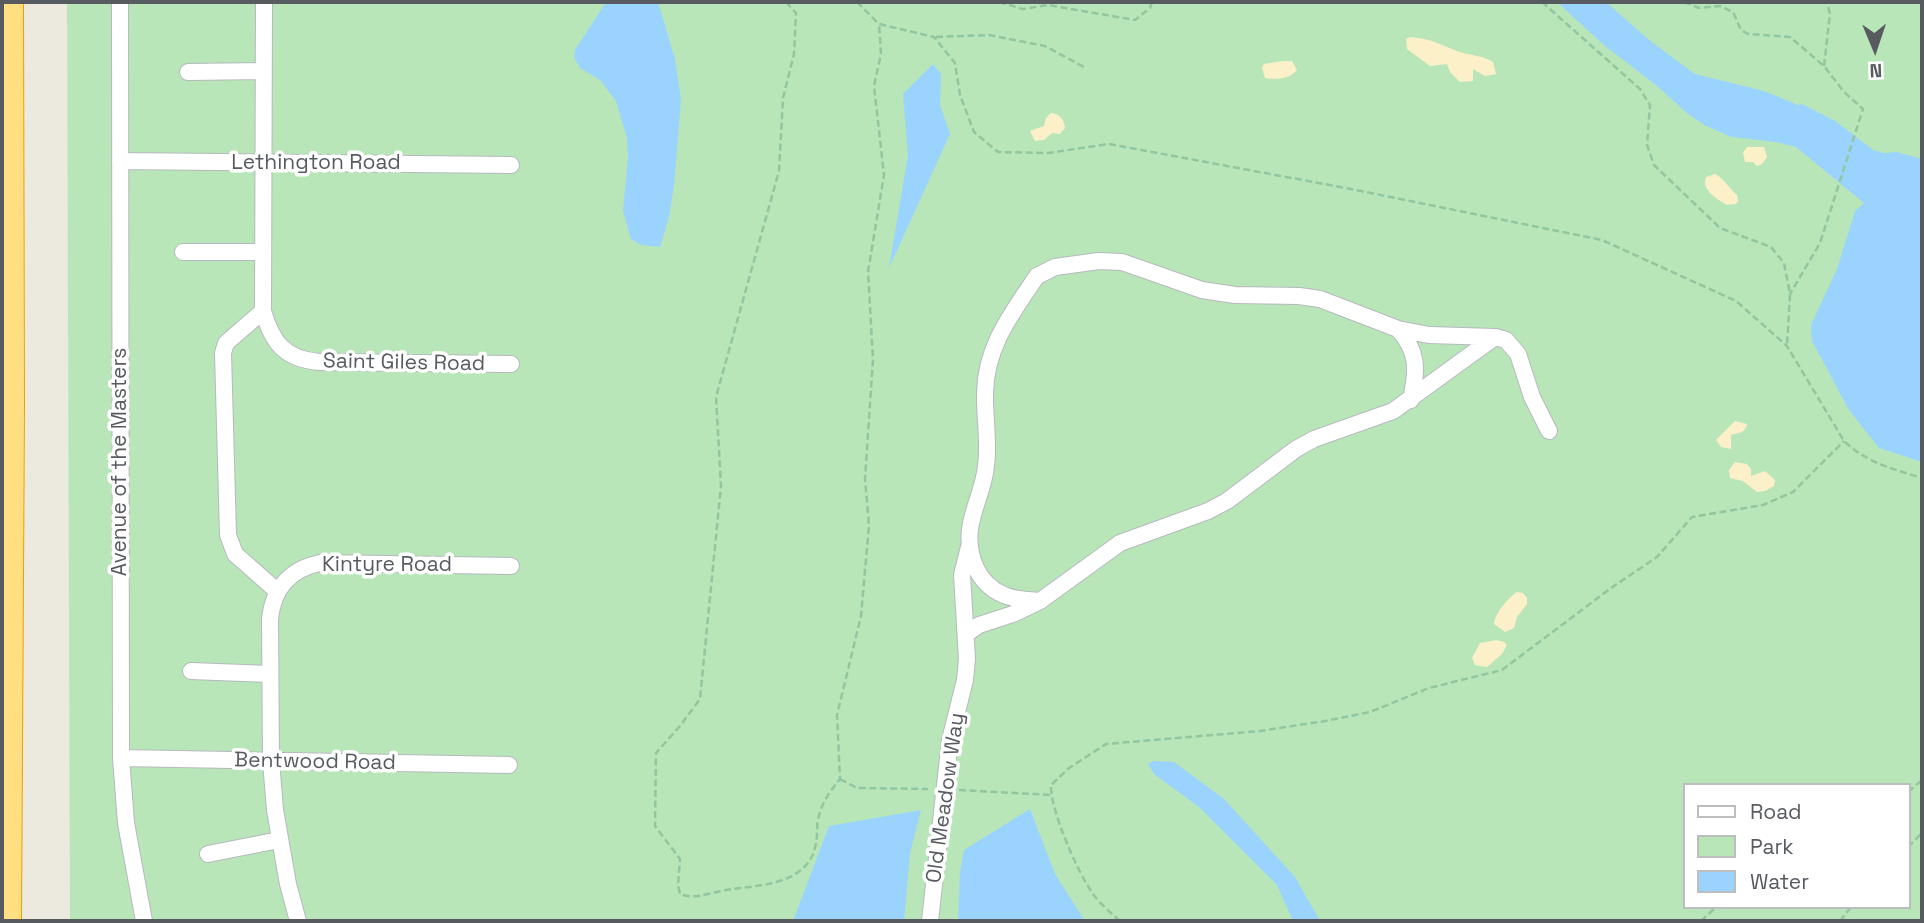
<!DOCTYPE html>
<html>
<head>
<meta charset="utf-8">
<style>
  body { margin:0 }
  #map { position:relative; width:1924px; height:923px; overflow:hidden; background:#ece9de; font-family:"Space Grotesk",sans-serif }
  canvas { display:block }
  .frame { position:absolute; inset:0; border:4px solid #575b60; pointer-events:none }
  .legend { position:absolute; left:1683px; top:783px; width:228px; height:126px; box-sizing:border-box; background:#fff; border:2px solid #bcbdbf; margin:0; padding:9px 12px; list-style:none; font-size:21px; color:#575b60 }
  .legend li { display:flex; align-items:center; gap:14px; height:35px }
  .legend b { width:35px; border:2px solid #bcbdbf }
  .north { position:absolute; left:1840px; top:14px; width:70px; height:70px; -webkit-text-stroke:5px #fff; paint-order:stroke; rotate:178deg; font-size:19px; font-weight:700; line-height:28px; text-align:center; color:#575b60 }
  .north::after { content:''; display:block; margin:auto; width:24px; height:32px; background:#575b60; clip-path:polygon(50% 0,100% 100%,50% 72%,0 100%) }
</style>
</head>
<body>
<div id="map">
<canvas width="1924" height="923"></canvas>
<div class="frame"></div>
<ul class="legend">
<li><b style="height:9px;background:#fff"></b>Road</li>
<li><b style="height:19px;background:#b8e6b8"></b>Park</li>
<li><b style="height:19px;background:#9bd3ff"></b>Water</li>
</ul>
<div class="north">N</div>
</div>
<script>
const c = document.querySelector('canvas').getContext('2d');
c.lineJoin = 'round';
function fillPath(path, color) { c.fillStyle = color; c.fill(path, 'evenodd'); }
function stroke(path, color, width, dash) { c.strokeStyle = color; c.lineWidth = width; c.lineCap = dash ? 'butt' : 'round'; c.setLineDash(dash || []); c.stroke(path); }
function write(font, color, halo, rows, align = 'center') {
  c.font = font + ' "Space Grotesk",sans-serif'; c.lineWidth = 7; c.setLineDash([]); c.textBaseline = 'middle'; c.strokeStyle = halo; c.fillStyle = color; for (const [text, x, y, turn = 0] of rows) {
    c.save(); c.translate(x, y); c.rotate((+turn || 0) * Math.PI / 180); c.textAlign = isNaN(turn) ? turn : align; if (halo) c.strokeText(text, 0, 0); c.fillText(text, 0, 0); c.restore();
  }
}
fillPath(new Path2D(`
  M67 2H1922V921H70ZM1684 785H1908V907H1684Z`), '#b8e6b8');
fillPath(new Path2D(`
  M1410 37C1434 39 1440 45 1460 52 1472 56 1482 55 1493 62L1496 74 1485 76 1473 69V81L1460 82 1450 72 1447 64 1430 66 1407 49 1406 39Z
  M1283 61H1292L1297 70C1290 79 1276 80 1265 78L1262 68 1264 64Z
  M1051 113C1060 114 1064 119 1065 128L1060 134 1052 133 1044 140 1035 141 1030 131 1044 126 1046 118Z
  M1747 147H1764L1767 157 1762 164 1757 166 1753 162H1745L1743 153Z
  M1715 174C1726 180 1728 188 1737 195L1738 201 1736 204 1727 205C1717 199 1701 190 1706 177Z
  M1735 421 1747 424C1745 434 1739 432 1731 435V449L1721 447 1716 440Z
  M1735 462 1747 464 1751 469V476L1765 471 1775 480 1774 486 1765 491 1757 492 1743 481 1730 478 1729 470Z
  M1517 592 1523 593 1527 598V604L1517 617 1514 628 1505 632 1494 624C1495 613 1508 598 1517 592Z
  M1496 640 1504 642 1507 645 1502 654 1487 667 1475 665 1472 658 1480 643Z`), '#fcf0c9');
fillPath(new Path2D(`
  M606 2H658L675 59 681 100 674 185 669 217 660 247 641 245 631 239 623 211 628 157 627 138 616 101 600 80 580 68 574 57 575 50Z
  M1557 2H1606L1649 40 1695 74 1764 91 1798 105 1802 104 1835 121 1873 150 1884 153 1896 152 1922 159V462L1879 448 1849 410 1812 341 1811 325 1837 269 1855 211 1864 203 1796 147 1776 142 1732 137 1706 126 1688 114 1656 85 1605 46Z
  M933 64 941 74 940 105 950 134 889 268 908 155 903 94Z
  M1154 761 1174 762 1224 799 1295 877 1320 921H1293L1277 885 1199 807 1154 774 1148 764Z
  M1030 809 1055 874 1085 921H958L960 872 964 850Z
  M921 810 910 853 904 921H793L829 826Z`), '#9bd3ff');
const minor = new Path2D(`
  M120 2 121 758 126 823 144 921
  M264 2 263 311C272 342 284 359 319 362L511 364
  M188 72 263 71
  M120 161 511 165
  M183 252H263
  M263 311 226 343 223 353 228 535 235 554 277 591
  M1398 329C1419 352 1417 371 1411 400
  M1040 601C1028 600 1015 600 1004 595 977 584 967 555 970 529 973 507 984 488 986 466 989 443 985 420 985 397 984 349 1011 314 1037 276L1055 267 1099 261 1122 262 1202 290 1235 295 1299 296 1320 299 1398 329 1429 335 1495 337 1506 340 1518 354 1532 397 1549 431
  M966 634 979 625 1013 614 1040 601 1120 543 1208 511 1227 501 1296 449 1314 439 1393 411 1495 337
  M191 671 270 674
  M121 758 509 765
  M208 854 279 840
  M298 921 288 884 275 810 271 761 270 619C273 589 290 569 320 563L511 566
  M930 921 950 740 965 680 967 659 962 575 969 547`);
const motorway = new Path2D(`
  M6 921 9 405 8 2`);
stroke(minor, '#b6b9be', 18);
stroke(motorway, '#eaa100', 32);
stroke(new Path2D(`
  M786 2 796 13 794 54 783 98 779 171 716 397 721 486 700 699 680 726 656 753 655 826 680 859 678 885 680 894C696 901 716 890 733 889 764 885 810 883 816 843 818 834 816 825 819 816 822 802 831 790 840 779L837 715 861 616 869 525 865 479 873 359 868 272 884 175 874 86 881 54 879 24
  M857 2 879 24 934 37 955 63 960 95 974 132 998 152 1048 153 1109 144 1351 189 1602 240 1736 301 1787 346 1844 441C1867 463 1893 469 1922 478
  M999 2 1023 9 1048 5 1135 20 1150 8 1152 2
  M1542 2 1640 89 1650 105 1647 145 1654 165 1720 228 1771 247 1784 263 1790 294 1787 346
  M1684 2 1699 8 1720 6 1733 12 1741 30 1748 34 1790 37 1824 66 1844 92 1863 109 1820 243 1790 294
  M936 37 989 35 1045 46 1084 67
  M1824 66 1830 14 1827 2
  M840 779 857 788 928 789
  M959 790 1051 795
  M1908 792 1922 780
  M1908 847 1922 833
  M1120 921C1111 913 1100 904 1093 894 1078 873 1050 810 1051 785L1069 768 1106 744 1260 731 1325 721 1370 712 1429 688 1502 670 1611 588 1657 557 1692 517 1763 505 1793 492 1844 441
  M1701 921 1716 907
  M1840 921 1851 907`), '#91c6a0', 2.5, [7, 3.5]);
stroke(minor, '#fff', 16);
stroke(motorway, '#ffdf82', 30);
write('21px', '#575b60', '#fff', [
  ["Lethington Road",316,163],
  ["Saint Giles Road",404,363,1],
  ["Avenue of the Masters",120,462,-90],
  ["Kintyre Road",387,565],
  ["Bentwood Road",315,762,1],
  ["Old Meadow Way",946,798,-82]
]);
</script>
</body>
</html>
